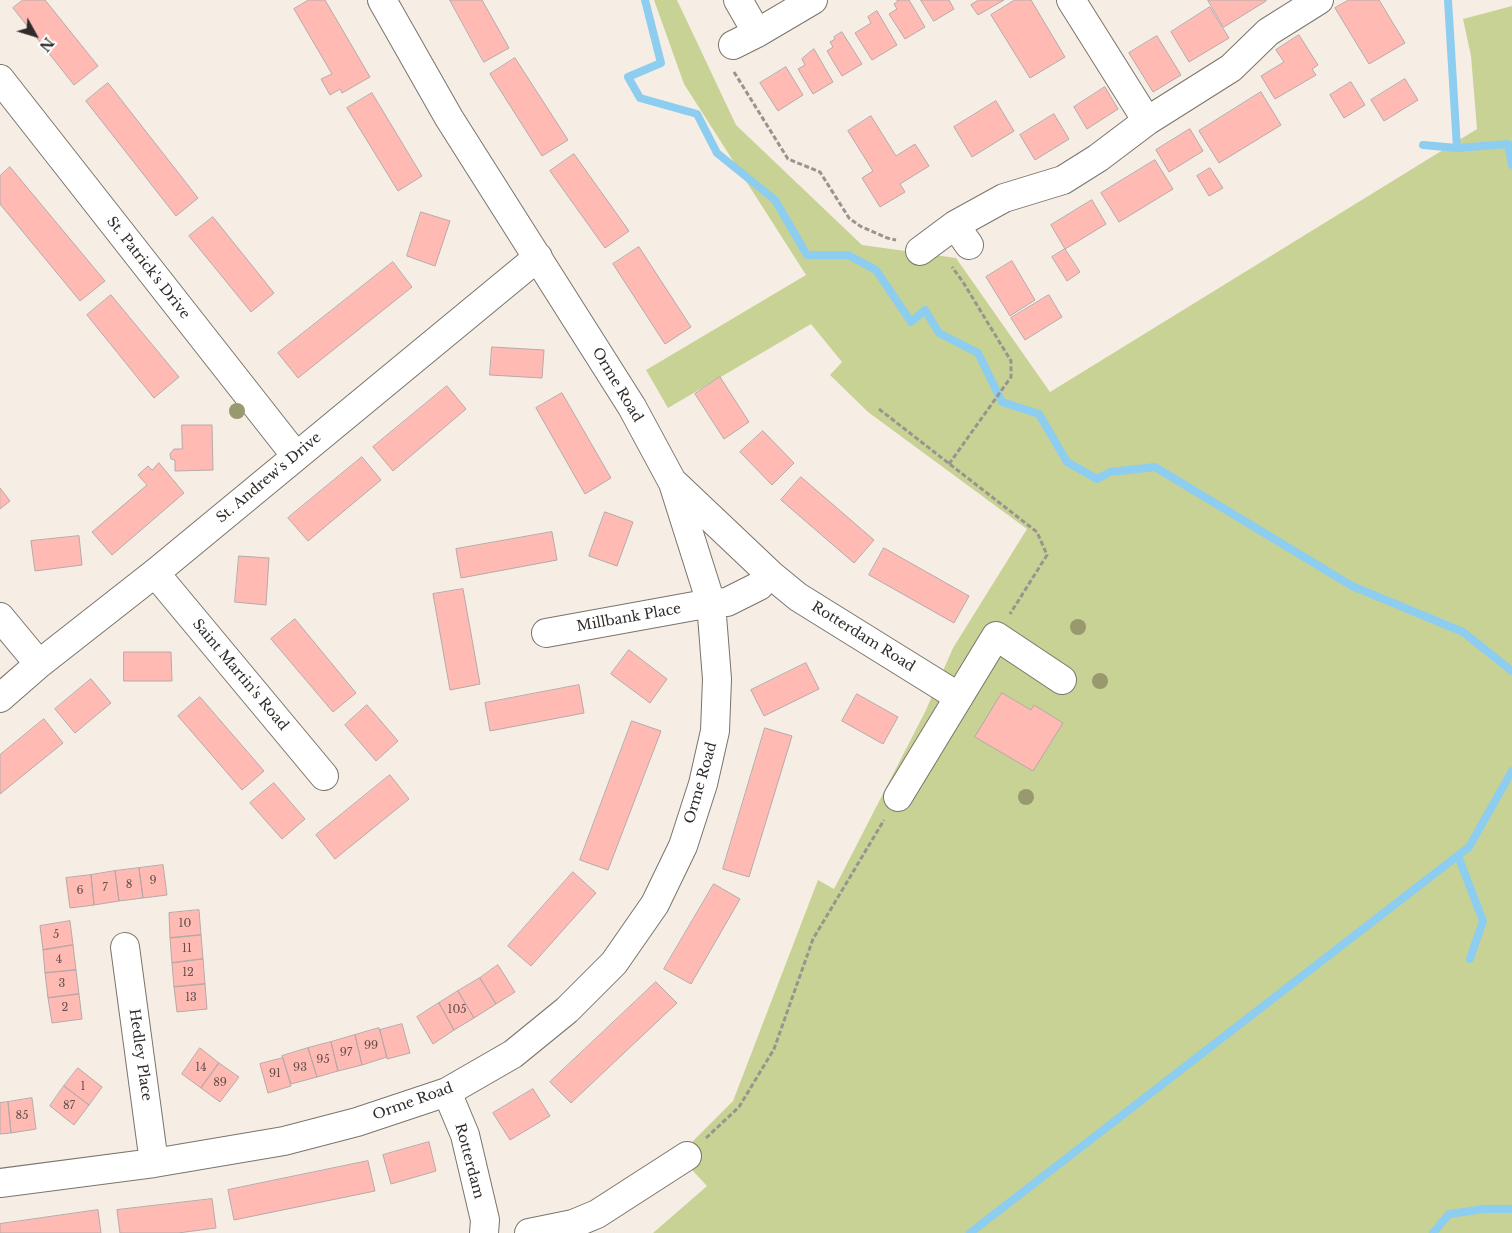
<!DOCTYPE html>
<html>
<head>
<meta charset="utf-8">
<style>
  body { margin:0 }
  #map { position:relative; width:1512px; height:1233px; overflow:hidden; background:#f6eee5; font-family:"Libre Baskerville",serif }
  canvas { display:block }
  .north { position:absolute; left:10px; top:10px; width:50px; height:50px; -webkit-text-stroke:4px #fff; paint-order:stroke; rotate:129deg; font-size:14px; font-weight:700; line-height:20px; text-align:center; color:#2f2c29 }
  .north::after { content:''; display:block; margin:auto; width:18px; height:22px; background:#2f2c29; clip-path:polygon(50% 0,100% 100%,50% 72%,0 100%) }
</style>
</head>
<body>
<div id="map">
<canvas width="1512" height="1233"></canvas>
<div class="north">N</div>
</div>
<script>
const c = document.querySelector('canvas').getContext('2d');
c.lineJoin = 'round';
function fillPath(path, color) { c.fillStyle = color; c.fill(path, 'evenodd'); }
function stroke(path, color, width, dash) { c.strokeStyle = color; c.lineWidth = width; c.lineCap = dash ? 'butt' : 'round'; c.setLineDash(dash || []); c.stroke(path); }
function write(font, color, halo, rows, align = 'center') {
  c.font = font + ' "Libre Baskerville",serif'; c.lineWidth = 4; c.setLineDash([]); c.textBaseline = 'middle'; c.strokeStyle = halo; c.fillStyle = color; for (const [text, x, y, turn = 0] of rows) {
    c.save(); c.translate(x, y); c.rotate((+turn || 0) * Math.PI / 180); c.textAlign = isNaN(turn) ? turn : align; if (halo) c.strokeText(text, 0, 0); c.fillText(text, 0, 0); c.restore();
  }
}
fillPath(new Path2D(`
  M654 0H677L736 125 862 245 956 258 1050 392 1477 129 1471 56 1463 19 1512 6V1233H653L707 1186 692 1170 687 1156 683 1151 733 1101 818 880 834 889 925 712 953 648 1027 529 868 412 830 375 842 362 811 324 668 408 646 370 806 275 684 84Z`), '#c9d295');
stroke(new Path2D(`
  M645 0 661 63 628 77 640 98 697 114 717 153 775 200 807 255H848L876 270 911 322 925 310 939 333 978 353 1002 402 1039 414 1067 462 1097 479 1110 472 1155 467 1352 586 1463 632 1512 671
  M1448 0 1457 148
  M1423 145 1457 148 1508 144 1512 165
  M1458 856 1483 921 1470 959
  M970 1233 1469 847 1512 771
  M1433 1233 1449 1214 1484 1209H1512`), '#8dcdef', 8);
const building = new Path2D(`
  M23 0H45L98 66 74 85 13 8Z
  M309 0H325L370 77 342 93 340 89 330 95 321 79 332 74 294 9Z
  M450 0H482L509 48 484 62Z
  M897 0H909L925 27 905 39 889 14 897 9 894 4 898 1Z
  M921 0H949L954 9 934 21Z
  M979 0H1004L978 15 971 5Z
  M1015 0H1031L1065 57 1030 78 991 15Z
  M1208 0H1266V1L1224 27Z
  M1349 0H1379L1405 43 1369 64 1335 8Z
  M1210 7 1229 38 1189 62 1171 32Z
  M877 11 897 45 872 60 855 33 871 23 868 17Z
  M842 32 862 64 842 76 827 51 833 47 830 42 835 39 834 37Z
  M1299 35 1318 65 1312 69 1316 75 1275 99 1261 76 1284 62 1276 50Z
  M1157 36 1181 75 1153 92 1129 53Z
  M814 49 833 82 813 94 798 69 805 65 802 59Z
  M515 58 568 140 542 156 490 74Z
  M786 67 803 95 778 111 760 83Z
  M1405 79 1418 100 1384 121 1371 100Z
  M1351 82 1365 105 1344 118 1330 95Z
  M108 83 198 198 176 216 86 101Z
  M1105 87 1118 109 1087 129 1074 107Z
  M1261 92 1281 125 1219 163 1199 131Z
  M372 93 422 176 398 191 347 108Z
  M996 101 1014 131 972 157 954 127Z
  M1054 114 1069 139 1035 160 1020 135Z
  M871 116 896 156 915 144 929 166 900 184 905 192 880 207 862 178 873 171 848 131Z
  M1190 129 1203 151 1169 172 1156 150Z
  M574 154 629 231 605 248 550 171Z
  M1155 160 1173 189 1119 222 1101 193Z
  M10 167 105 281 80 301 0 204V176Z
  M1210 168 1223 188 1209 196 1197 176Z
  M1092 200 1106 224 1065 249 1051 225Z
  M421 212 450 221 435 266 407 256Z
  M213 217 274 293 251 312 189 236Z
  M639 247 691 327 665 344 613 264Z
  M1065 249 1080 272 1067 281 1052 257Z
  M1012 261 1035 300 1010 316 986 277Z
  M393 262 412 287 298 378 278 353Z
  M111 295 179 377 154 398 87 315Z
  M1049 295 1062 317 1025 340 1011 318Z
  M492 347 544 350 542 378 490 375Z
  M720 377 749 422 724 439 695 394Z
  M447 386 466 409 393 471 373 447Z
  M562 393 611 478 585 494 536 408Z
  M182 425H212L213 470 175 471V460L171 459 170 454 174 449H182Z
  M763 431 794 463 772 485 740 452Z
  M362 457 381 480 308 541 288 518Z
  M159 463 184 493 112 555 92 532 147 485 138 475 148 466 152 470Z
  M801 477 874 540 854 563 781 500Z
  M0 488 10 501 0 509Z
  M605 512 633 522 617 566 589 556Z
  M552 532 557 560 461 578 456 549Z
  M79 536 82 565 35 571 31 541Z
  M884 548 969 596 954 623 869 575Z
  M239 556 269 558 266 605 235 602Z
  M463 589 480 684 450 690 433 594Z
  M295 619 356 693 333 712 271 639Z
  M629 650 667 679 650 703 611 674Z
  M124 652H171L172 681H124Z
  M806 663 819 689 764 716 751 690Z
  M91 679 111 703 75 733 55 709Z
  M579 685 584 713 490 731 485 703Z
  M1002 693 1031 710 1034 705 1063 723 1033 771 975 737Z
  M857 694 898 717 883 744 842 721Z
  M200 697 264 771 242 790 178 716Z
  M367 705 398 741 376 761 345 725Z
  M44 719 63 743 0 794V755Z
  M632 721 661 731 608 870 580 860Z
  M765 728 792 736 749 877 723 869Z
  M390 775 409 799 335 859 316 835Z
  M274 783 305 819 282 839 250 803Z
  M163 865 167 895 143 898 139 868Z
  M139 868 143 898 119 901 115 871Z
  M115 871 119 901 94 905 91 875Z
  M573 872 596 893 531 966 508 946Z
  M91 875 94 905 70 908 66 878Z
  M714 884 740 899 691 984 664 969Z
  M199 910 201 935 170 938 169 913Z
  M70 921 73 945 43 950 40 926Z
  M201 935 203 959 172 963 170 938Z
  M73 945 76 970 45 973 43 950Z
  M203 959 205 984 174 987 172 963Z
  M498 965 515 992 496 1004 480 978Z
  M76 970 79 994 48 998 45 973Z
  M480 978 496 1004 474 1018 458 991Z
  M656 982 677 1003 571 1103 550 1082Z
  M205 984 207 1009 177 1012 174 987Z
  M458 991 474 1018 454 1030 439 1003Z
  M79 994 82 1019 52 1023 48 998Z
  M439 1003 454 1030 433 1044 417 1017Z
  M402 1024 410 1053 387 1059 380 1030Z
  M379 1028 387 1057 362 1065 355 1035Z
  M355 1035 362 1065 338 1071 331 1042Z
  M331 1042 338 1071 317 1077 308 1048Z
  M200 1048 219 1063 201 1088 182 1074Z
  M308 1048 317 1077 291 1084 282 1056Z
  M283 1058 291 1086 268 1093 260 1064Z
  M219 1063 239 1077 220 1102 201 1088Z
  M78 1068 102 1087 89 1105 64 1086Z
  M64 1086 89 1105 74 1125 50 1106Z
  M533 1089 550 1116 510 1140 493 1113Z
  M32 1098 36 1129 11 1133 8 1102Z
  M8 1102 11 1133 0 1134V1103Z
  M429 1142 436 1171 391 1184 383 1155Z
  M368 1161 375 1191 234 1220 228 1190Z
  M212 1199 216 1228 178 1233H120L117 1210Z
  M98 1210 101 1233H0V1224Z`);
fillPath(building, '#ffbab4');
stroke(building, '#b6a9a8', 1);
const minor = new Path2D(`
  M738 0 757 33 813 0
  M1071 0 1147 121
  M733 45 757 33
  M0 79 296 456
  M955 225 969 245
  M920 251 955 225 1004 198 1063 180 1098 158 1147 121 1231 68 1268 32 1319 0
  M675 484 770 574 798 597 959 697
  M155 573 324 776
  M0 617 39 664
  M546 633 711 603 727 602 759 586 770 574
  M0 698 39 664 155 573 538 257
  M898 797 996 636 1062 680
  M125 947 154 1163
  M447 1092 465 1135 485 1220 484 1233
  M0 1183 154 1163 284 1141 357 1122 447 1092 513 1054 567 1010 614 963 655 904 683 846 703 784 715 731 717 679 711 603 673 483 632 407 449 118 382 0
  M529 1233 573 1224 597 1214 687 1156`);
stroke(minor, '#7a746c', 30);
stroke(new Path2D(`
  M734 72 788 159 820 172 849 218 860 226 887 238 896 240
  M879 409 1037 532 1047 555 1010 614
  M949 464 1011 377V361L963 282 952 267
  M706 1138 739 1107 774 1049 813 939 884 820`), '#9a948e', 3, [5, 2.5]);
stroke(minor, '#fff', 28);
c.fillStyle = '#98996e';
for (const [x, y] of [
  [237,411],
  [1078,627],
  [1100,681],
  [1026,797]
]) { c.beginPath(); c.arc(x, y, 8, 0, 2 * Math.PI); c.fill(); }
write('11px', '#63504c', null, [
  ["9",153,881],
  ["8",129,885],
  ["7",105,888],
  ["6",80,891],
  ["10",185,924],
  ["5",56,935],
  ["11",187,949],
  ["4",59,960],
  ["12",188,973],
  ["3",62,984],
  ["13",191,998],
  ["2",65,1008],
  ["105",457,1010],
  ["99",371,1046],
  ["97",346,1053],
  ["95",323,1060],
  ["14",201,1068],
  ["93",300,1068],
  ["91",275,1074],
  ["89",220,1083],
  ["1",83,1087],
  ["87",69,1106],
  ["85",22,1116]
]);
write('14px', '#2f2c29', '#fff', [
  ["St. Patrick's Drive",148,268,52],
  ["Orme Road",617,385,59],
  ["St. Andrew's Drive",269,478,-40],
  ["Millbank Place",629,618,-10],
  ["Rotterdam Road",863,637,32],
  ["Saint Martin's Road",240,675,50],
  ["Orme Road",701,783,-74],
  ["Hedley Place",140,1055,82],
  ["Orme Road",413,1102,-20],
  ["Rotterdam",469,1161,75]
]);
</script>
</body>
</html>
